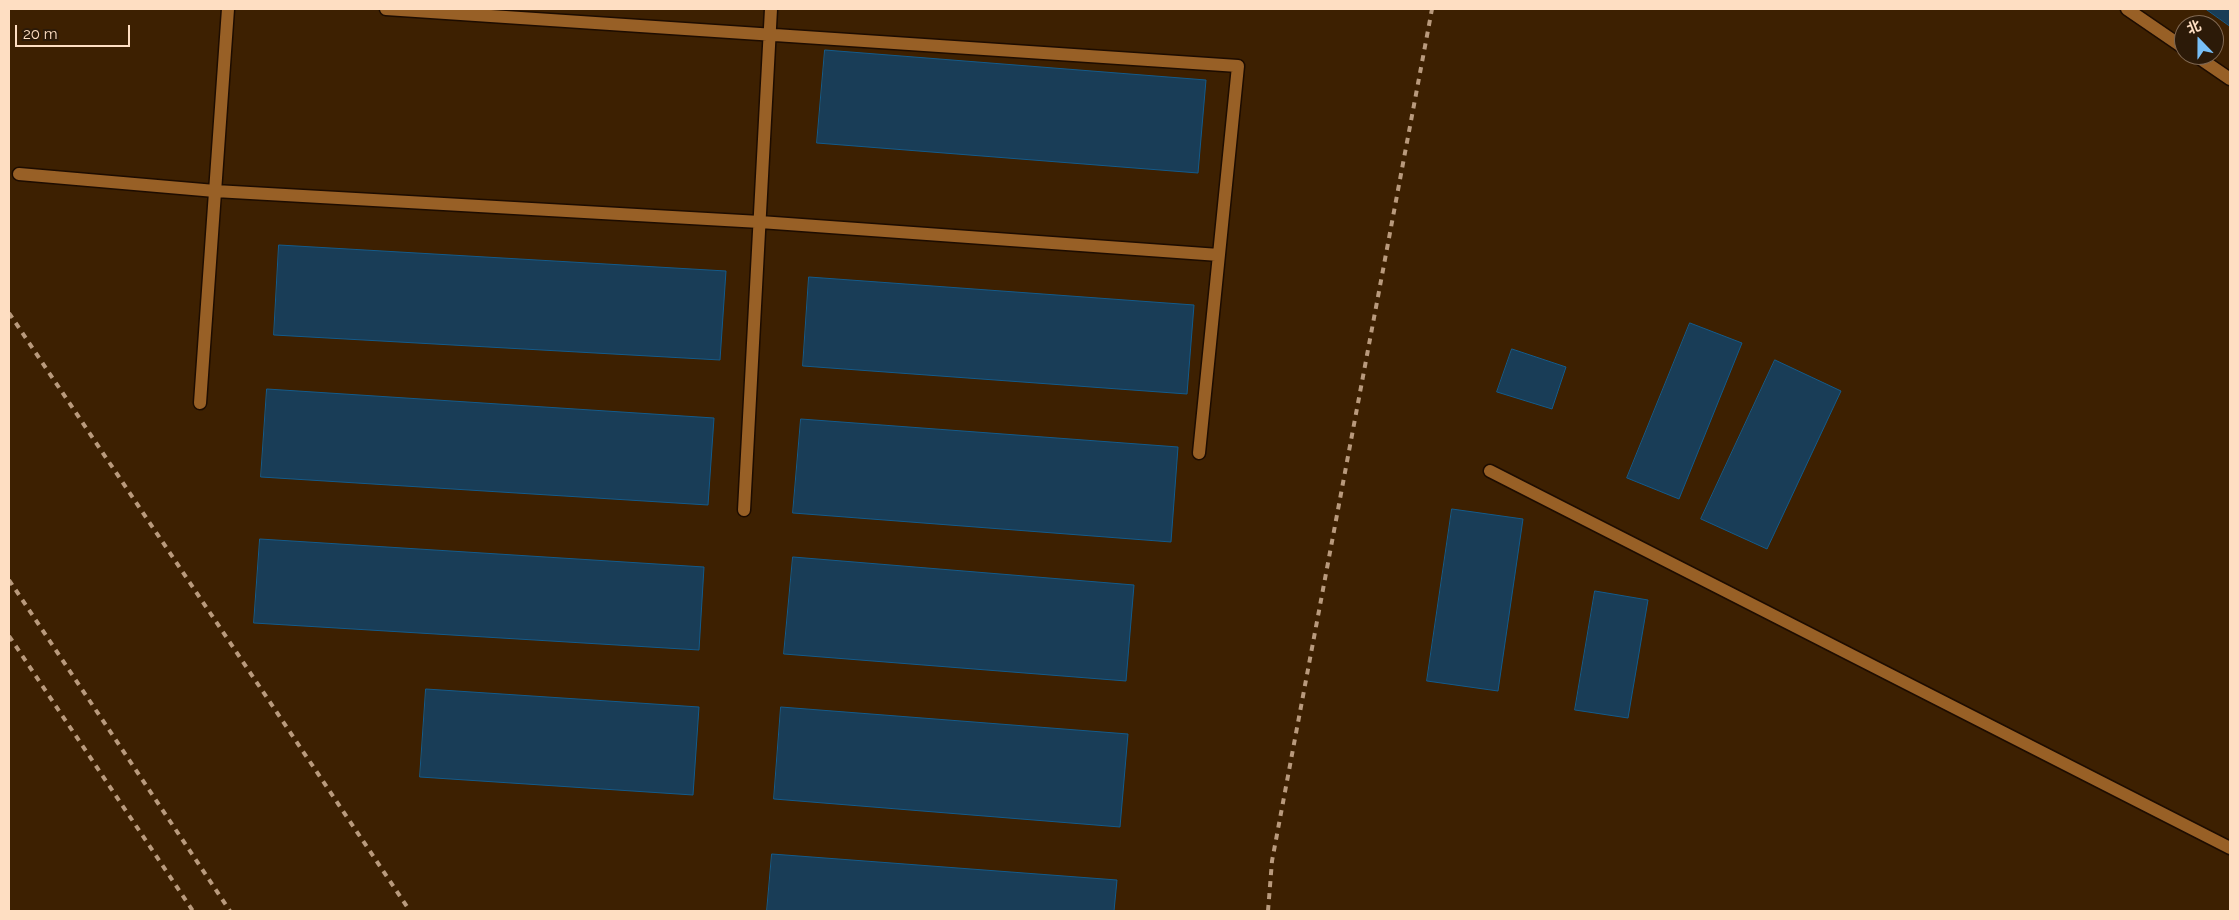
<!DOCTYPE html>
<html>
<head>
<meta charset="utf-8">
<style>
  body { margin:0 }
  #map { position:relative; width:2239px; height:920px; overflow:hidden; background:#3d2001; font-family:Raleway,"Noto Sans SC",sans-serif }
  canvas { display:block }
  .frame { position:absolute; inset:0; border:10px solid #fedec2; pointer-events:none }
  .north { position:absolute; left:2174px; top:15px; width:50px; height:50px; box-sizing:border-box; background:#2c1a08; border:1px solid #806852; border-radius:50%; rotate:338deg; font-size:14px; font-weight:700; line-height:20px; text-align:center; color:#fedec2 }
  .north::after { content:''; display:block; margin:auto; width:18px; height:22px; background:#78bff7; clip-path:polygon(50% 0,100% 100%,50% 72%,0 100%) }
  .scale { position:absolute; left:15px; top:25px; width:115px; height:22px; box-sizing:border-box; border:2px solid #fedec2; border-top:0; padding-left:6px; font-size:15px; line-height:18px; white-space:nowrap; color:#fedec2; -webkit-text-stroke:4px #2c1a08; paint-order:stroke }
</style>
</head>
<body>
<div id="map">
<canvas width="2239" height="920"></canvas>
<div class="frame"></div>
<div class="north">北</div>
<div class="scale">20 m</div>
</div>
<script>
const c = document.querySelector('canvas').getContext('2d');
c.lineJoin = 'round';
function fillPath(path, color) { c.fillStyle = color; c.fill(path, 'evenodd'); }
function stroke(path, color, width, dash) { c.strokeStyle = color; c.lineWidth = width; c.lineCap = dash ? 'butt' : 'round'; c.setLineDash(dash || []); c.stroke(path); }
const building = new Path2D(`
  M2206 9H2230V26Z
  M825 50 1206 80 1198 173 817 143Z
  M279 245 726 271 720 360 274 335Z
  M809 277 1194 305 1187 394 803 366Z
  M1690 323 1742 343 1679 499 1627 478Z
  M1512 349 1566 367 1552 409 1497 392Z
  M1775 360 1841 391 1767 549 1701 519Z
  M267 389 714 418 708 505 261 477Z
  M801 419 1178 447 1171 542 793 513Z
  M1452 509 1523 519 1498 691 1427 681Z
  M260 539 704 567 699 650 254 623Z
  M793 557 1134 585 1126 681 784 654Z
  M1595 591 1648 600 1628 718 1575 710Z
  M426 689 699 707 693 795 420 777Z
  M781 707 1128 734 1120 827 774 799Z
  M772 854 1117 880 1114 911H767Z`);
fillPath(building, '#193d57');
stroke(building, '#135b8b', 1);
const service = new Path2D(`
  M2127 9 2184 48
  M2195 55 2230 79
  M1490 471 2230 848`);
const minor = new Path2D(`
  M386 9 1238 66 1199 453
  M19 174 215 191 760 222 1219 255
  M200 403 228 9
  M744 510 771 9`);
stroke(service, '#1d0c00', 15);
stroke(minor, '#1d0c00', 15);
stroke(service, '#986026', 12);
stroke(minor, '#986026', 12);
stroke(new Path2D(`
  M9 313 410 911
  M9 580 230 911
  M9 636 193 911
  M1268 911 1272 861 1432 9`), '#b99a7d', 4, [6, 6]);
</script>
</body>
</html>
